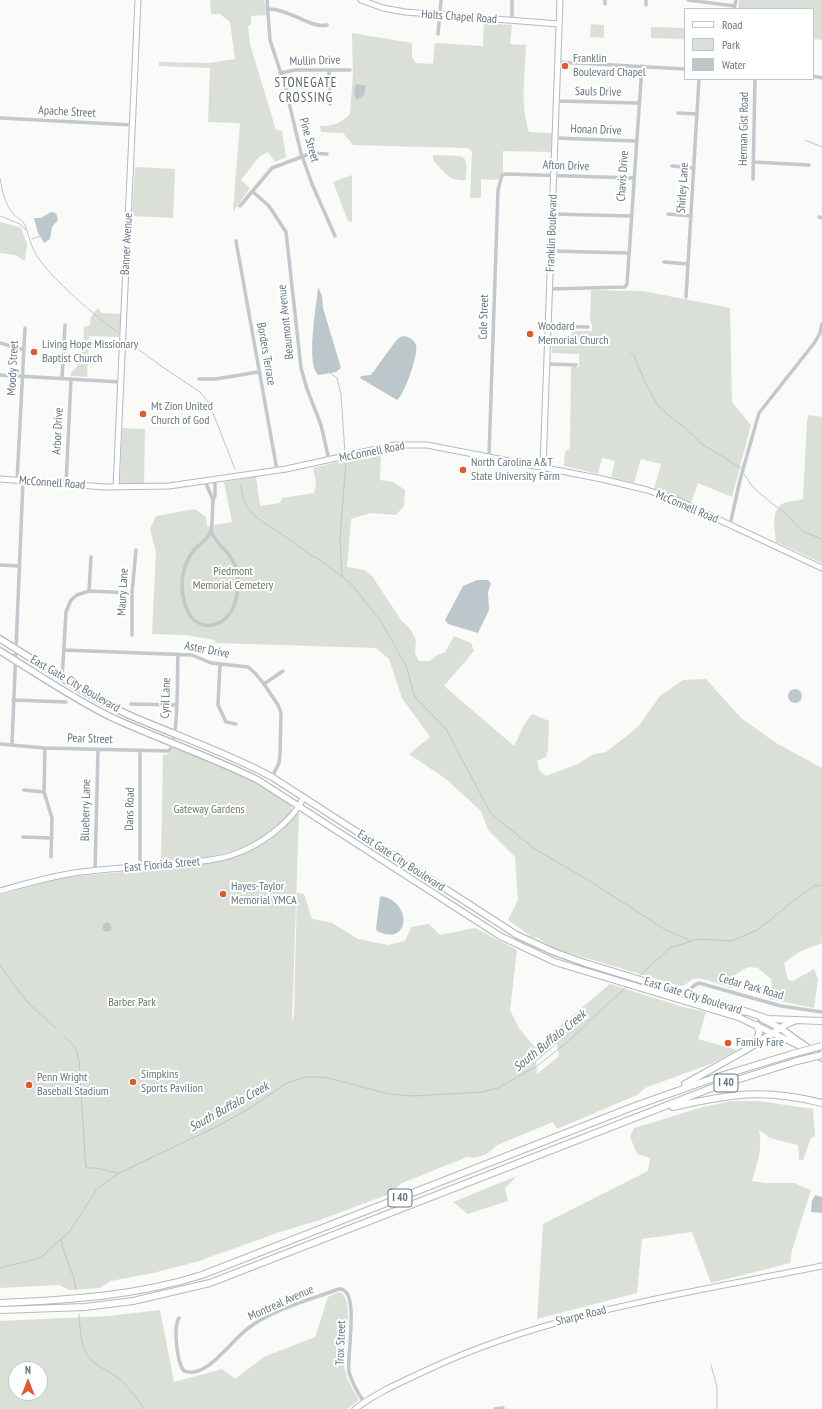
<!DOCTYPE html>
<html>
<head>
<meta charset="utf-8">
<style>
  body { margin:0 }
  #map { position:relative; width:822px; height:1409px; overflow:hidden; background:#fafaf8; font-family:"PT Sans Narrow",sans-serif }
  canvas { display:block }
  .legend { position:absolute; left:684px; top:8px; width:130px; height:72px; box-sizing:border-box; background:#fff; border:1px solid #c1c8cd; margin:0; padding:5px 7px; list-style:none; font-size:12px; color:#657683 }
  .legend li { display:flex; align-items:center; gap:8px; height:20px }
  .legend b { width:20px; border:1px solid #c1c8cd }
  .north { position:absolute; left:8px; top:1361px; width:40px; height:40px; box-sizing:border-box; background:#fff; border:1px solid #c1c8cd; border-radius:50%; rotate:0deg; font-size:11px; font-weight:700; line-height:16px; text-align:center; color:#657683 }
  .north::after { content:''; display:block; margin:auto; width:14px; height:18px; background:#e4572e; clip-path:polygon(50% 0,100% 100%,50% 72%,0 100%) }
</style>
</head>
<body>
<div id="map">
<canvas width="822" height="1409"></canvas>
<ul class="legend">
<li><b style="height:5px;background:#fff"></b>Road</li>
<li><b style="height:11px;background:#dadfd7"></b>Park</li>
<li><b style="height:11px;background:#bbc7cb"></b>Water</li>
</ul>
<div class="north">N</div>
</div>
<script>
const c = document.querySelector('canvas').getContext('2d');
c.lineJoin = 'round';
function fillPath(path, color) { c.fillStyle = color; c.fill(path, 'evenodd'); }
function stroke(path, color, width, dash) { c.strokeStyle = color; c.lineWidth = width; c.lineCap = dash ? 'butt' : 'round'; c.setLineDash(dash || []); c.stroke(path); }
function write(font, color, halo, rows, align = 'center') {
  c.font = font + ' "PT Sans Narrow",sans-serif'; c.lineWidth = 4; c.setLineDash([]); c.textBaseline = 'middle'; c.strokeStyle = halo; c.fillStyle = color; for (const [text, x, y, turn = 0] of rows) {
    c.save(); c.translate(x, y); c.rotate((+turn || 0) * Math.PI / 180); c.textAlign = isNaN(turn) ? turn : align; if (halo) c.strokeText(text, 0, 0); c.fillText(text, 0, 0); c.restore();
  }
}
fillPath(new Path2D(`
  M210 0H264L267 15 251 16V25L248 26 250 44 276 130 282 131 286 157 275 162 268 152 259 157 241 180 250 188 233 212 240 123 208 122 210 68 159 66V62L210 63 235 59 230 22 220 14H211Z
  M739 0H822V40L813 39V9H738Z
  M484 23 512 25 510 44 526 45C525 73 520 105 529 132L552 133 551 152 503 151V173L497 180 481 179V198H470L472 152 468 148 353 145 343 133 321 132 320 126C333 126 340 124 350 114L353 74 352 33 412 43V57L416 63 433 64 435 43 483 46Z
  M591 24 604 25V38L590 37Z
  M651 27 685 28V39L651 38Z
  M433 155 461 156C469 160 466 171 466 180 449 182 443 171 433 160Z
  M135 167 175 169 173 218 132 216Z
  M352 175V222L348 221 333 182Z
  M0 222 21 228 27 244 25 261 15 255 0 253Z
  M591 290 643 291 730 308 732 402 751 425 732 497 698 483 691 503 654 489 661 464 641 459 634 483 611 477 615 461 602 458 598 474 564 466 565 452 570 448 571 367H579V354L552 353V341H571L572 331H592V324L590 321Z
  M98 308 102 313 121 314 119 337 89 336 87 377 71 376V373C84 362 83 343 84 327L90 325 91 317Z
  M809 415 822 417V563L776 542C775 530 770 509 784 503 790 501 797 501 803 499L807 420Z
  M122 428 145 429 144 484H122L120 482Z
  M381 451 380 480 393 482 405 490 404 506 396 515 371 513 351 519 347 567 365 570 372 576 401 620 411 630 416 640 415 653 419 661H430L437 655 445 652 454 636 471 643 474 651 444 686 514 746 524 725 532 714 549 721 548 750 546 757 537 761 539 770 546 776 578 764 594 754 606 752 638 727 660 696 683 680 706 679 741 718 776 743 822 768V943L799 952 784 963 788 980 793 981 814 969 818 979 814 1008 769 999 772 988 771 979 758 968 748 967 736 974 732 988C723 986 701 976 693 979 688 981 687 986 680 986L553 948 538 938 532 937 508 920 518 900 515 857 488 830 481 811 446 779 409 754 430 737 402 698 389 659 376 648 215 643V640L184 635 152 634 156 552 150 529 156 516 195 509 206 517 207 526 232 522 224 482 256 477 260 506 280 503 282 498 314 493 316 483 313 468Z
  M175 747C193 754 291 791 292 809L291 812C254 854 213 858 161 862L163 755 169 754Z
  M299 812 292 1022 294 1015 297 893 304 894 312 919 332 923 358 939 388 945 405 941 411 927 429 924 440 935 475 928 517 950 510 1010 519 1028 535 1047 610 984 683 1007 706 1012 698 1039 737 1050 713 1063 645 1088 637 1095 557 1129 553 1122 497 1145C489 1154 480 1159 467 1157L402 1183 389 1194 320 1220 280 1232 196 1262 153 1273 111 1281 99 1288 69 1290 59 1285 0 1288V895L60 878 205 864 231 858 267 840ZM557 1044 559 1056 537 1074 536 1062Z
  M731 1101H759L813 1109 815 1136 811 1138 803 1160H799L798 1145 770 1138 759 1130C763 1149 757 1163 752 1181L766 1183H794L811 1190 792 1250 790 1263 711 1283 692 1232 642 1239 637 1293 537 1319 543 1224 648 1171 650 1158 637 1154 630 1137 634 1128 703 1107Z
  M517 1176 505 1188 508 1201 468 1214 453 1202Z
  M338 1292 342 1293C356 1309 341 1344 344 1363 345 1377 352 1388 359 1400L347 1409H0V1321L108 1316 160 1310 174 1382 222 1369 235 1379 264 1357 315 1337 328 1297ZM16 1369H40V1393H16Z`), '#dadfd7');
fillPath(new Path2D(`
  M356 84 366 86 364 95 358 99H356L354 93Z
  M51 212 56 213 58 220 52 227 50 239 44 243 38 233 34 218H41Z
  M318 287 322 296 323 308 341 368 336 372 319 375C305 367 317 303 318 287Z
  M404 336C409 337 415 340 416 345 419 353 404 396 397 400L360 378 361 376 371 375 395 342 400 337Z
  M477 580H488L491 583 488 592 489 610 478 633 448 624 445 620 463 586Z
  M788 696a7 7 0 1 1 14 0a7 7 0 1 1-14 0Z
  M382 896C414 904 409 947 377 931L376 928 380 897Z
  M102.5 927a4.5 4.5 0 1 1 9 0a4.5 4.5 0 1 1-9 0Z
  M815 1195 822 1197V1213L811 1212 812 1201Z`), '#bbc7cb');
stroke(new Path2D(`
  M805 140 822 147
  M0 178C2 192 5 204 14 215 17 218 23 220 25 225 29 235 31 247 37 256 53 281 94 314 117 332
  M0 216 20 224 26 230
  M32 239 42 236
  M128 342 164 368 200 392 209 403 235 469
  M631 353 634 355 645 382 658 406 686 429 702 444 741 468
  M330 373 337 378 341 394 345 453
  M744 474 753 487 770 502 784 512 802 531 822 539
  M241 484C242 491 242 498 246 505 254 519 273 528 286 537 297 544 307 555 319 559L350 583 381 621 406 666 415 697 446 729 491 814 535 849 588 880 666 930 689 940
  M342 577 340 539 346 461
  M0 966 28 1003 56 1028
  M638 977 670 948 698 939 732 941 757 930 800 896 814 886 822 885
  M64 1036 75 1047 79 1061 86 1168H96L118 1173
  M61 1239C64 1257 74 1272 76 1290
  M0 1268 40 1258 70 1231 97 1189 119 1173 218 1126 250 1108 285 1084 305 1077H316L328 1078 389 1094 414 1096 482 1092 498 1088 537 1066 566 1043 626 987
  M79 1314C80 1326 80 1342 86 1353 92 1365 108 1370 118 1378 128 1386 137 1398 144 1409
  M711 1365 717 1387V1409`), '#bbc7cb', 1);
const secondary = new Path2D(`
  M361 0 383 8 405 12 559 24
  M543 467 560 0
  M0 479 105 487 169 486 286 469 395 445H427L602 479 647 490 679 501 822 568
  M116 487 138 0
  M0 891C24 884 49 877 74 873 105 869 137 867 168 864 189 862 211 862 232 855 259 846 291 824 304 797
  M355 1409C377 1392 402 1382 427 1370 551 1312 689 1293 822 1266`);
const primary = new Path2D(`
  M0 639C43 665 83 694 129 715 177 736 226 752 272 777L517 935 554 952 585 963 745 1012
  M0 651C38 674 75 700 115 719 162 740 211 757 258 780L500 936 555 962 738 1017 800 1046
  M762 1019 780 1028 822 1058`);
const highway = new Path2D(`
  M742 1010 768 1019 822 1021
  M754 1042C760 1036 760 1032 757 1025
  M685 1084 744 1051 787 1024 796 1020
  M673 1107C730 1094 764 1088 822 1103
  M0 1303C69 1300 136 1296 202 1275L635 1106 714 1078 792 1054
  M0 1310 85 1307 133 1301 210 1283 714 1087 797 1061`);
stroke(secondary, '#b3babf', 7);
stroke(primary, '#b5babe', 8);
stroke(highway, '#b4b9bd', 8);
stroke(new Path2D(`
  M267 0 270 40 285 86 301 153 312 184 335 236
  M688 0 734 6
  M605 4V0
  M646 5V0
  M269 9C290 9 311 29 327 25
  M734 9 736 0
  M512 20V0
  M438 34 441 0
  M558 62 685 69
  M329 70 330 104
  M280 73 295 70H350
  M813 76 822 78
  M557 101 638 103
  M678 113 697 114
  M0 118 132 125
  M555 138 636 141
  M753 162 809 165
  M672 166 694 168
  M753 179 755 79
  M252 191 269 206 286 232 301 368 307 389 321 425 329 460
  M240 206 272 168 312 153 327 154
  M552 214 630 216
  M668 214 691 216
  M819 217 822 218
  M236 241 277 470
  M551 251 628 253
  M664 262 688 264
  M550 289 625 287 627 284 642 66
  M686 297 699 79
  M549 326 588 327
  M0 343 24 350
  M548 364 576 365
  M0 375 120 382
  M62 379 65 325
  M199 379H216L258 372
  M489 456 498 190 502 175 506 174 633 178
  M17 481 25 328
  M205 481 213 500
  M66 484 71 379
  M730 525 740 480 759 413 815 342 820 333 822 324
  M211 531C215 542 222 546 229 555 242 571 241 602 226 618 221 623 212 627 204 625 194 622 190 617 186 607 179 587 181 565 195 549 201 543 208 540 211 531 213 521 212 510 213 500L215 496V479
  M0 565 19 566
  M89 591 91 557
  M132 635V593L136 550
  M64 650 192 655 211 663 248 667 255 673 264 684 278 705 281 713 280 755 279 763 272 777
  M220 664 218 705 226 722 236 724
  M62 679 66 612 71 600 77 595 89 591 132 593
  M264 684 283 671
  M13 700 66 702
  M131 704 176 705
  M0 744 45 748 169 751C179 741 177 672 178 654
  M12 744 23 481
  M45 748 44 792 52 818 51 857
  M24 790 44 792
  M23 837 52 838
  M140 866V751
  M95 871 98 750
  M685 1002C688 994 690 986 699 983L781 1006 822 1012
  M179 1318C173 1327 177 1363 184 1371 206 1380 232 1340 247 1329 273 1309 309 1300 339 1289 361 1288 346 1358 349 1372 352 1383 358 1393 364 1402
  M495 1409 503 1408`), '#c3c8cc', 3.5);
stroke(secondary, '#fff', 5);
stroke(primary, '#fff', 5.5);
stroke(highway, '#fff', 6);
const highwayBridge = new Path2D(`
  M792 1054 822 1046
  M797 1061 822 1055`);
stroke(highwayBridge, '#b4b9bd', 8, []);
stroke(highwayBridge, '#fff', 6);
for (const [x, y, r, color] of [
  [565,66,4,"#e4572e"],
  [530,334,4,"#e4572e"],
  [34,352,4,"#e4572e"],
  [143,414,4,"#e4572e"],
  [463,470,4,"#e4572e"],
  [223,894,4,"#e4572e"],
  [728,1043,4,"#e4572e"],
  [133,1082,4,"#e4572e"],
  [29,1085,4,"#e4572e"]
]) { const dot = new Path2D(); dot.arc(x, y, r, 0, 2 * Math.PI); c.fillStyle = color; c.fill(dot); stroke(dot, '#fff', 1.5); }
for (const [x, y, w] of [
  [726,1083,24],
  [400,1198,24]
]) { const box = new Path2D(); box.roundRect(x - w / 2, y - 9, w, 18, 3); c.fillStyle = '#fff'; c.fill(box); stroke(box, '#657683', 1); }
write('bold 11px', '#657683', null, [
  ["I 40",726,1083],
  ["I 40",400,1198]
]);
write('12px', '#657683', '#fff', [
  ["Holts Chapel Road",459,17,4],
  ["Mullin Drive",315,61,-2],
  ["Sauls Drive",598,92,1],
  ["Apache Street",67,112,3],
  ["Herman Gist Road",744,129,-89],
  ["Honan Drive",596,130,2],
  ["Pine Street",309,140,74],
  ["Afton Drive",566,166,2],
  ["Chavis Drive",623,176,-86],
  ["Shirley Lane",683,188,-86],
  ["Franklin Boulevard",552,233,-88],
  ["Banner Avenue",127,244,-87],
  ["Cole Street",484,317,-88],
  ["Beaumont Avenue",286,322,-96],
  ["Borders Terrace",266,354,80],
  ["Moody Street",13,368,-87],
  ["Arbor Drive",58,431,-87],
  ["McConnell Road",372,452,-11],
  ["McConnell Road",52,483,4],
  ["McConnell Road",687,507,23],
  ["Maury Lane",123,592,-87],
  ["Aster Drive",207,650,11],
  ["East Gate City Boulevard",75,684,30],
  ["Cyril Lane",166,698,-88],
  ["Pear Street",90,739,2],
  ["Dans Road",130,809,-89],
  ["Blueberry Lane",86,810,-89],
  ["East Gate City Boulevard",401,861,33],
  ["East Florida Street",162,865,-5],
  ["Cedar Park Road",751,987,16],
  ["East Gate City Boulevard",693,996,17],
  ["Montreal Avenue",281,1303,-24],
  ["Sharpe Road",581,1316,-14],
  ["Trox Street",341,1343,-88]
]);
write('12px', '#657683', '#fff', [
  ["Franklin",573,59],
  ["Boulevard Chapel",573,73],
  ["Woodard",538,327],
  ["Memorial Church",538,341],
  ["Living Hope Missionary",42,345],
  ["Baptist Church",42,359],
  ["Mt Zion United",151,407],
  ["Church of God",151,421],
  ["North Carolina A&T",471,463],
  ["State University Farm",471,477],
  ["Hayes-Taylor",231,887],
  ["Memorial YMCA",231,901],
  ["Family Fare",736,1043],
  ["Simpkins",141,1075],
  ["Sports Pavilion",141,1089],
  ["Penn Wright",37,1078],
  ["Baseball Stadium",37,1092]
], 'left');
write('12px', '#687a64', '#fff', [
  ["Piedmont",233,572],
  ["Memorial Cemetery",233,586],
  ["Gateway Gardens",209,810],
  ["Barber Park",132,1003]
]);
c.letterSpacing = '1px';
write('13px', '#57646e', '#fff', [
  ["STONEGATE",306,83],
  ["CROSSING",306,98]
]);
c.letterSpacing = '0px';
write('italic 13px', '#60757c', '#fff', [
  ["South Buffalo Creek",550,1041,-39],
  ["South Buffalo Creek",229,1107,-29]
]);
</script>
</body>
</html>
